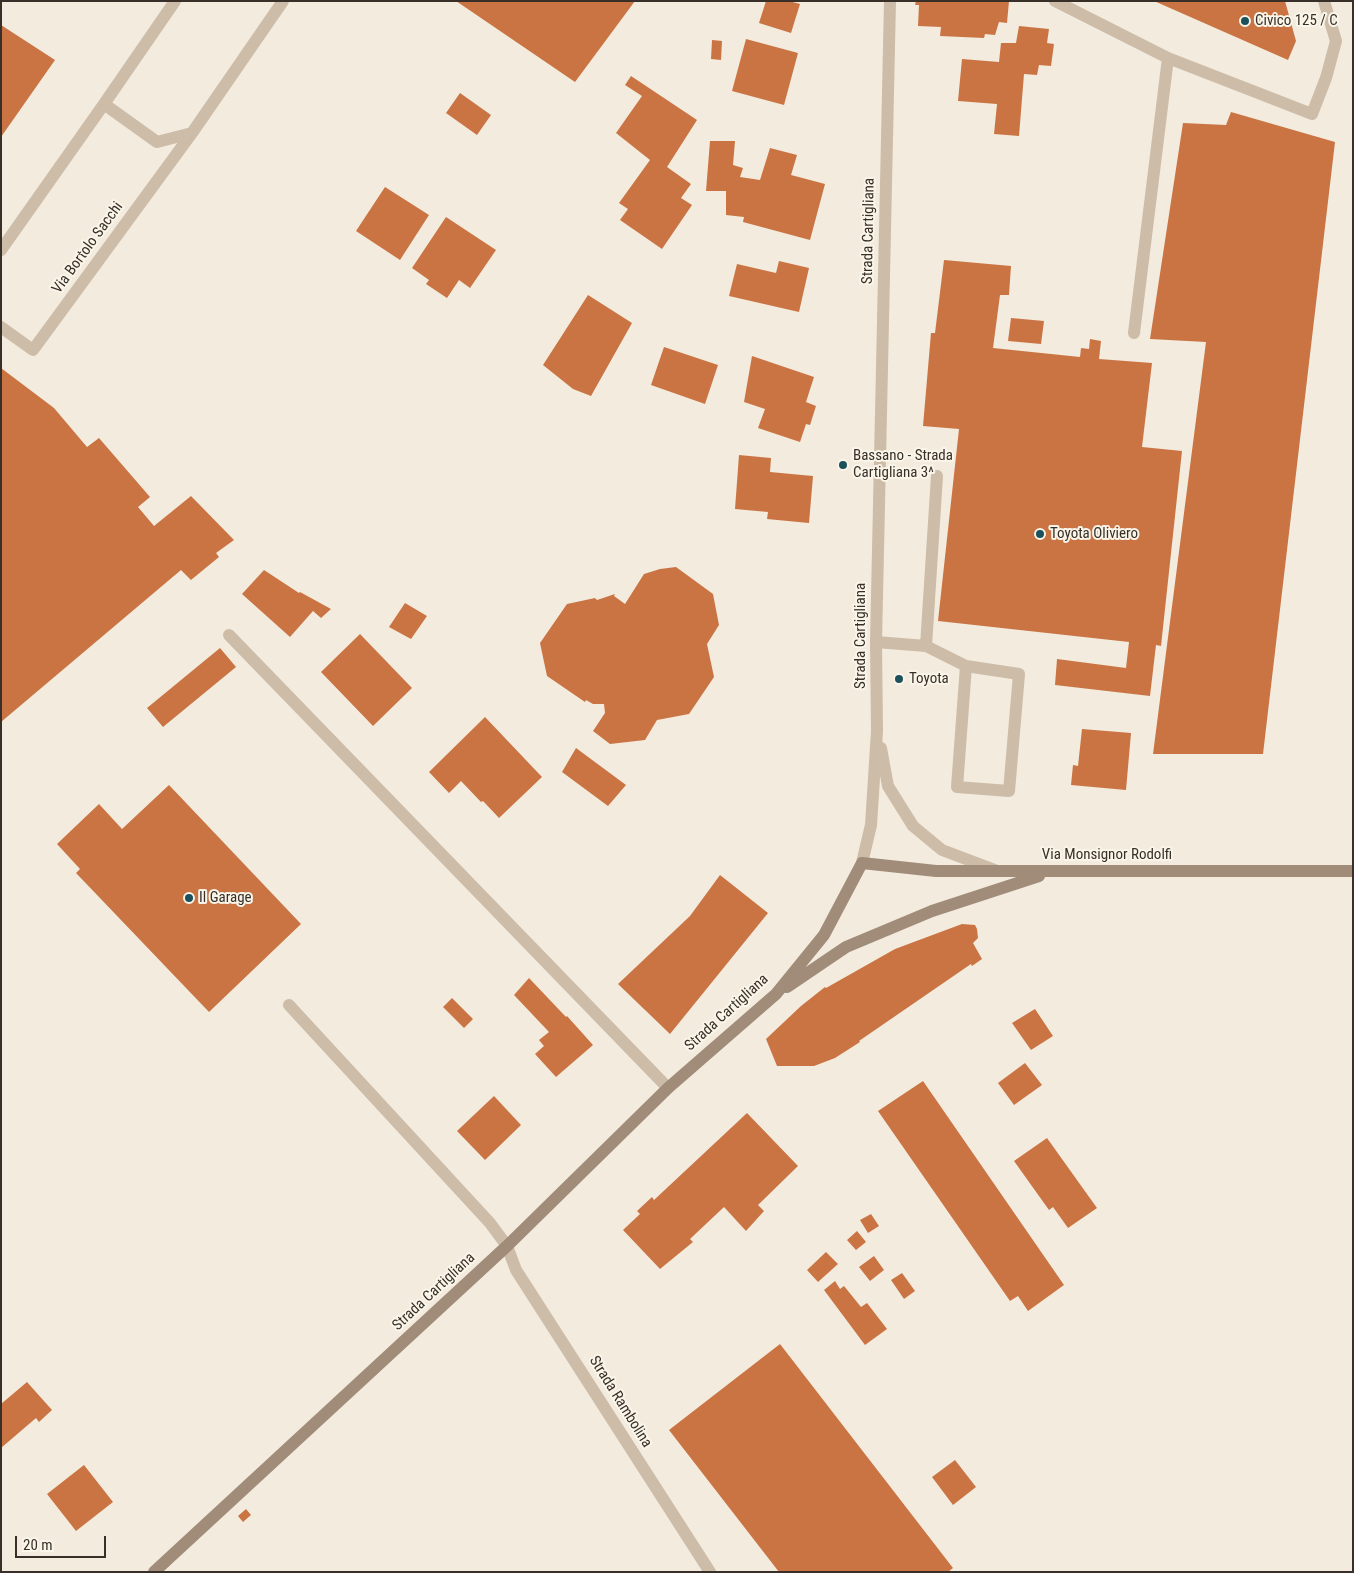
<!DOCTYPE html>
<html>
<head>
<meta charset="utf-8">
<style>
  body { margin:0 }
  #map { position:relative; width:1354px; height:1573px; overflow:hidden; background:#f3ebdd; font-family:"Roboto Condensed",sans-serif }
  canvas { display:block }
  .frame { position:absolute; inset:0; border:2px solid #382f28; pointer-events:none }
  .scale { position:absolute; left:15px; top:1536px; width:91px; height:22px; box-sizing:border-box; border:2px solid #382f28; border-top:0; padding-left:6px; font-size:15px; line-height:18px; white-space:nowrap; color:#382f28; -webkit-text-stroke:4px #faf5e9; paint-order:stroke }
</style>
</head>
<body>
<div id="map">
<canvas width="1354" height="1573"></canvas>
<div class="frame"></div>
<div class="scale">20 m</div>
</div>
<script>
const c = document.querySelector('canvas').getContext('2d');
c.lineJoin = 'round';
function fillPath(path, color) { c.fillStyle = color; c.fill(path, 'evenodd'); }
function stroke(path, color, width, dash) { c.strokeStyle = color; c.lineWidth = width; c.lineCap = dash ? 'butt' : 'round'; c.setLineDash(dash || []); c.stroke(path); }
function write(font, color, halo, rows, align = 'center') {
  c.font = font + ' "Roboto Condensed",sans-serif'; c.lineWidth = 4; c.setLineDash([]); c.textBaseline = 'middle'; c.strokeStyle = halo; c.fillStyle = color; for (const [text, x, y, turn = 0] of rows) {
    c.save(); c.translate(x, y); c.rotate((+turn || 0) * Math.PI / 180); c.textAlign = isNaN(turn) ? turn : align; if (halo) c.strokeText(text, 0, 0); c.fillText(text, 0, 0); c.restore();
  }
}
fillPath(new Path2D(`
  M456 1H635L575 82Z
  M766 1H789L800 4 791 33 759 23Z
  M916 1H1009L1007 23 999 22 995 35 985 34 984 38 940 36 941 27 918 26 919 5H915Z
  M1154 1H1285L1296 41 1288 60Z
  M1 25 55 60 1 137Z
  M1019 26 1049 29 1047 43 1054 44 1051 66 1039 65 1037 75 1024 74 1019 136 994 134 997 104 958 101 962 59 999 62 1001 43H1016Z
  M746 39 798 53 784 105 732 91Z
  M712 40 722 41 721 60 711 59Z
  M631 76 697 120 667 167 691 184 681 198 692 205 662 249 620 220 628 209 619 203 650 160 616 133 642 96 625 85Z
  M460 93 491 115 477 135 446 113Z
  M1231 112 1335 142 1263 754H1153L1206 342 1150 339 1183 123 1226 125Z
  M710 141H735L733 165 743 168 740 177 760 180 770 148 797 155 791 175 825 184 810 240 743 222 744 217 726 215V191H706Z
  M385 187 429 215 400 260 356 231Z
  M446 217 496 250 470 288 459 280 447 298 426 284 429 280 412 268Z
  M944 260 1011 266 1009 295H1000L993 348 1080 357 1081 348 1089 349 1090 339 1101 341 1099 359 1152 363 1142 447 1182 451 1161 646 1156 645 1150 696 1055 685 1057 659 1126 668 1129 642 938 621 959 429 923 426 931 333H935Z
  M779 261 809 268 799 312 729 296 737 264 776 273Z
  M588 295 632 323 591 396 573 389 543 365Z
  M1011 318 1044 321 1041 344 1008 341Z
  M664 347 718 365 705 404 651 385Z
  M752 356 814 377 806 402 816 406 810 425 806 424 800 442 758 428 765 409 744 402Z
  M1 368 54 408 87 447 99 438 150 497 138 507 154 526 191 496 234 540 216 553 219 557 191 580 181 570 1 722Z
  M739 455 771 458 770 472 813 476 809 523 767 519 768 512 735 509Z
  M676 567 713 594 719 625 707 644 714 677 689 714 657 720 645 740 610 744 593 731 605 713 604 704H593L586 700 585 702 547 676 540 643 567 604 595 598 597 600 615 594 614 596 625 604 644 574 660 569Z
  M264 570 299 593 300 592 331 609 321 618 313 611 290 637 242 594Z
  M405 603 427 616 411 639 389 627Z
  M360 634 412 688 373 726 321 672Z
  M220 648 236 667 163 727 147 708Z
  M485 717 542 777 499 818 483 801 481 802 461 781 449 793 429 772Z
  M1082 729 1131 733 1126 790 1071 785 1073 765 1078 766Z
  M576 748 626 785 608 806 562 772Z
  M169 785 301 924 209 1012 76 873 80 869 57 844 99 804 122 829Z
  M720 875 768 913 670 1034 618 984 690 916Z
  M962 924 975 925 977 929 978 938 973 943 982 959 972 966 971 964 859 1041 860 1042 835 1058 814 1066H777L766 1039 801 1006 825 987 826 988 895 949Z
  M529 978 566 1017 567 1016 593 1045 556 1077 535 1054 544 1046 539 1040 549 1032 514 995Z
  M452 998 473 1019 464 1028 443 1007Z
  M1035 1009 1053 1036 1031 1050 1012 1023Z
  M1025 1063 1042 1085 1014 1105 998 1083Z
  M923 1081 1064 1285 1028 1311 1018 1296 1010 1301 878 1111Z
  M494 1096 521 1125 485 1160 457 1131Z
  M747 1113 798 1166 758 1205 764 1211 746 1231 724 1207 690 1239 693 1242 660 1269 623 1230 640 1214 637 1211 652 1197 654 1200Z
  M1047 1138 1097 1208 1068 1228 1053 1207 1049 1210 1014 1161Z
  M871 1214 879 1226 868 1233 860 1220Z
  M857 1231 866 1242 856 1250 847 1240Z
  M826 1252 838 1264 818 1282 807 1270Z
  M874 1256 884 1270 870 1281 859 1267Z
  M902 1273 915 1291 904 1299 891 1280Z
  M835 1281 840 1289 844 1286 861 1307 867 1303 887 1329 865 1345 824 1290Z
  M780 1344 953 1568 948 1572H779L669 1430Z
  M27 1382 52 1410 39 1422 36 1418 1 1448V1404Z
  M955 1460 976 1487 953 1505 932 1477Z
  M84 1465 113 1502 76 1531 47 1494Z
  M246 1509 251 1515 243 1522 238 1516Z`), '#ca7444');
stroke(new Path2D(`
  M1055 1 1168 58 1312 114 1326 78 1336 41 1324 1
  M1134 333 1168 58
  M229 635 668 1088
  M876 642 926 646 966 666 1019 674 1009 791 957 787 966 666
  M926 646 937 476
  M289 1005 490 1223 507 1246`), '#ccbca8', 12);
stroke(new Path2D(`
  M175 1 104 104 157 142 192 133 283 1
  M1 250 104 104
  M1 327 33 350 192 133
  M881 748 888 786 913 826 942 850 995 870
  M862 863 871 825 877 731 876 642 890 1
  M507 1246 516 1270 710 1572`), '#ccbca8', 12);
stroke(new Path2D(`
  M787 987 846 947 932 911 1039 876
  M154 1572 507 1246 668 1088 776 994 824 935 862 863 936 871H1353`), '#a08c79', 12);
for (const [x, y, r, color] of [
  [1245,21,5,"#1c505b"],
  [843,465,5,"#1c505b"],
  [1040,534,5,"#1c505b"],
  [899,679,5,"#1c505b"],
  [189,898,5,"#1c505b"]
]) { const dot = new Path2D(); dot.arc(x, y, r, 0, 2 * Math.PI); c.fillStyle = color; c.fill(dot); stroke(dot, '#faf5e9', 2); }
write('15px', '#382f28', '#faf5e9', [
  ["Civico 125 / C",1255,21],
  ["Bassano - Strada",853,456],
  ["Cartigliana 3^",853,473],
  ["Toyota Oliviero",1050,534],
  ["Toyota",909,679],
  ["Il Garage",199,898]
], 'left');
write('15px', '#382f28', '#faf5e9', [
  ["Strada Cartigliana",869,231,-89],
  ["Via Bortolo Sacchi",88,248,-54],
  ["Strada Cartigliana",861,636,-90],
  ["Via Monsignor Rodolfi",1107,855],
  ["Strada Cartigliana",727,1013,-42],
  ["Strada Cartigliana",434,1292,-43],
  ["Strada Rambolina",620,1402,58]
]);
</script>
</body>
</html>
